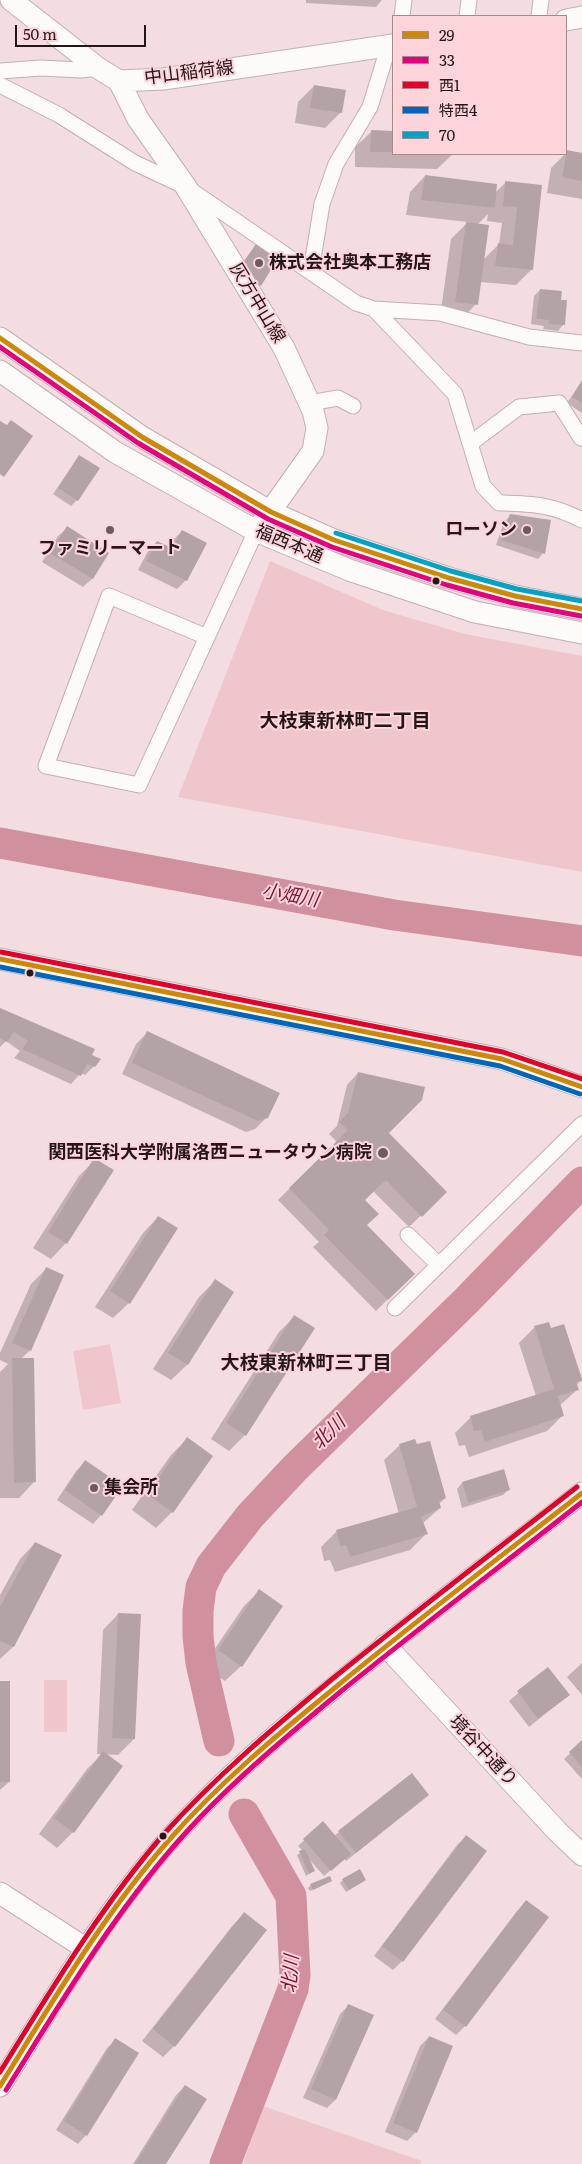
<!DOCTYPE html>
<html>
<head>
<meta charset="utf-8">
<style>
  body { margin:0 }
  #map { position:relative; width:582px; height:2164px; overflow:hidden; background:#f3dde0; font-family:Literata,"Noto Sans JP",serif }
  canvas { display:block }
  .legend { position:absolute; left:392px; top:15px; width:175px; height:140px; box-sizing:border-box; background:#fcd4da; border:1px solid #a6888d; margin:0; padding:6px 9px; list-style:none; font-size:15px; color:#251719 }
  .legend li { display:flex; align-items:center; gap:10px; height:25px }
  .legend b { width:25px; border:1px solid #a6888d }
  .scale { position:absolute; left:15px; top:25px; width:131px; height:22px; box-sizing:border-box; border:2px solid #251719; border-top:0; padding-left:6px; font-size:15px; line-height:18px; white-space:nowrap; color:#251719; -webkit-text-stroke:4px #fcd4da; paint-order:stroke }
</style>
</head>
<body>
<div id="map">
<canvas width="582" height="2164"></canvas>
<ul class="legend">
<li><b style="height:6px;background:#cd8905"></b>29</li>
<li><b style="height:6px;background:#e5007d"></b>33</li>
<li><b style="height:6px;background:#e4002b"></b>西1</li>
<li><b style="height:6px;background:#0065bd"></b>特西4</li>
<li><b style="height:6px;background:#02a2c5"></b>70</li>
</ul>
<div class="scale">50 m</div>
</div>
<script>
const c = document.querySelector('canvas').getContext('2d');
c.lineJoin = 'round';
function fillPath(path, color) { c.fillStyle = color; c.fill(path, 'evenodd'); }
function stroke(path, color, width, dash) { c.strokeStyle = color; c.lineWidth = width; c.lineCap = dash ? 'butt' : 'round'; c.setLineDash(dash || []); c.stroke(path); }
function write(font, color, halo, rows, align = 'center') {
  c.font = font + ' Literata,"Noto Sans JP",serif'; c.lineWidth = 4; c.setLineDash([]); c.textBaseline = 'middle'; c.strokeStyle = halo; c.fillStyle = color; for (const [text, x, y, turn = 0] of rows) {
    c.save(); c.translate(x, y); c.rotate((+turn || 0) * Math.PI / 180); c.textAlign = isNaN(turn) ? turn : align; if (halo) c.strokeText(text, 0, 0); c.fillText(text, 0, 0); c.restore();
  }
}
fillPath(new Path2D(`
  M270 561 383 610 465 634 582 656V872L178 797Z
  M110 1344 121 1403 83 1410 73 1351Z
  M44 1680H67V1732H44Z
  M263 2106 422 2161 420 2164H243Z`), '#f0c6cd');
fillPath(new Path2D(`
  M306 0H382L376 7 306 3Z
  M314 86 341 112 325 128 295 123 298 102Z
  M371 132H393V154H453L437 169 355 167V147Z
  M567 152 582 154V199L547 193 551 168Z
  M425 176 495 193 506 182 541 186 532 269 516 285 480 282 476 304 461 320 440 317 451 239 468 222 406 215 410 192ZM488 214 487 221 502 223 499 244 483 260 477 225Z
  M258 243 260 285 254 291 235 273Z
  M540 290 559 301H566L563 325 558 331 543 329 544 326 531 324 534 296Z
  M582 381V413L567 403Z
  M79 456 77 500 71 506 53 494Z
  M510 516 543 553 538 559 496 545 504 522Z
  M67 528 108 553 92 579 83 587 42 562 58 536Z
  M182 531 186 580 177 589 138 570 148 551 157 542 169 548 173 540Z
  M0 1009 90 1055 94 1066 85 1075 81 1073 71 1084 14 1058 20 1051 6 1041 0 1047Z
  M147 1033 267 1117 255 1129 246 1132 122 1074 136 1044Z
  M358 1073 387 1133 445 1192 409 1227 373 1191 364 1200 365 1225 413 1274 376 1311 313 1247 319 1242 278 1200 337 1142 329 1134 337 1126 347 1085Z
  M95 1160 66 1243 51 1259 33 1248 79 1176Z
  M158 1217 129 1303 113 1318 95 1307 143 1233Z
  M46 1269 30 1350 21 1359 34 1482 19 1498H0V1372L8 1364 0 1360V1353L31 1284Z
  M215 1281 233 1292 187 1365 171 1380 153 1369 199 1297Z
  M295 1316 245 1435 229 1451 211 1439 279 1332Z
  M535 1327 550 1329 581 1380 576 1386 577 1390 559 1406 562 1416 547 1431 469 1457 465 1445 459 1446 455 1433 471 1417 536 1396 519 1343Z
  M187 1439 172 1512 156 1528 132 1510 171 1455Z
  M400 1445 445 1498 439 1504 440 1508 422 1524 426 1534 410 1550 335 1572 330 1560 324 1561 321 1547 336 1532 399 1514 384 1460Z
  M85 1462 101 1515 93 1524 57 1500 76 1471Z
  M503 1471 509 1489 503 1495 462 1508 457 1489 462 1483Z
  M35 1543 60 1556 13 1647 0 1659V1595L20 1559Z
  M259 1591 241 1666 225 1681 203 1666 244 1606Z
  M118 1614 134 1739 118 1755 104 1754 121 1766 73 1832 57 1848 39 1834 87 1769 102 1754H97L103 1630Z
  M582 1663V1695L567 1677Z
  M548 1668 568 1695 529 1727 509 1701Z
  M0 1682 9 1782 0 1790Z
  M582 1742V1779L564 1759Z
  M428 1795 346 1861 344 1858 324 1876 308 1858 313 1871 306 1876 297 1855 303 1851 298 1846 323 1823 334 1836 339 1832Z
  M466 1837 485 1851 402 1961 393 1970 374 1956 457 1845Z
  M343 1880 362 1882 346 1892 340 1883Z
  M330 1881 310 1891 308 1888 311 1885Z
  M526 1902 547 1918 465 2026 456 2035 435 2019 517 1911Z
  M244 1914 174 2046 163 2057 142 2041 233 1925Z
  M349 2005 335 2100 327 2108 303 2098 340 2014Z
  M429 2037 416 2132 407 2141 385 2132 420 2046Z
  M116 2040 86 2135 78 2144 56 2130 107 2048Z
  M185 2086 165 2164H133L176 2095Z`), '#0003');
stroke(new Path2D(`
  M0 843 394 915 582 941
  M219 1741 201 1663 198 1636V1611L201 1587 211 1566 250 1516 295 1468 466 1301 582 1182
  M225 2164 293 1989 295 1975 291 1896 244 1814`), '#d1909d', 31);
fillPath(new Path2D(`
  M314 85 346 90 342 113 310 108Z
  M371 130 393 131V152H370Z
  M567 150 582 153V181L562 177Z
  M425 175 497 184 495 208 421 200Z
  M505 181 542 185 533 270 495 266 498 243 513 245 517 207 503 206Z
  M466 222 489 225 478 305 455 302Z
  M258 241 278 258 261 286 240 267Z
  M540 289 562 291 561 300H567L565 325 548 324 549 320 536 319Z
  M582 380V403L572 397Z
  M11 420 33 436 4 477 0 474V421L7 425Z
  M79 455 100 468 78 501 58 488Z
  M510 514 551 520 545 554 501 540Z
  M67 526 109 553 93 579 50 553Z
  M182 530 207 543 187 581 146 561 157 541 172 548Z
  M0 1008 95 1049 92 1055 101 1059 95 1067 87 1064 81 1076 22 1049 28 1041 14 1032 7 1042 0 1038Z
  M147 1031 280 1093 268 1118 258 1121 132 1063Z
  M358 1072 425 1087 422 1100 389 1133 447 1192 422 1217 386 1180 365 1200 379 1214 367 1225 415 1274 388 1300 324 1235 329 1230 289 1188 348 1130 339 1122 348 1113Z
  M94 1158 114 1170 67 1244 48 1232Z
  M158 1216 178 1228 130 1304 110 1291Z
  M46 1267 64 1275 31 1351 12 1343Z
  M215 1279 234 1292 188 1365 168 1353Z
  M294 1315 315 1328 246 1436 226 1423Z
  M549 1322 551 1328 564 1324 582 1379V1381L576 1382 579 1390 558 1396 564 1416 485 1442 481 1430 474 1431 470 1416 554 1389 534 1326Z
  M12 1358H34L36 1482 14 1483Z
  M187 1437 213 1456 173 1513 147 1494Z
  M415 1439 417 1444 430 1441 446 1498 439 1501 441 1508 421 1517 428 1534 350 1557 346 1545 340 1546 336 1530 417 1507 399 1444Z
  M85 1460 123 1486 102 1516 65 1490Z
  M504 1469 510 1490 468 1503 462 1482Z
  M35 1542 62 1555 14 1647 0 1641V1607Z
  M259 1589 283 1606 242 1667 218 1650Z
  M118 1613 141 1614 135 1739 112 1738Z
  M548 1667 570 1695 538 1719 517 1691Z
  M0 1681H10V1782H0Z
  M582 1740V1767L569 1752Z
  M103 1751 123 1766 74 1833 54 1818Z
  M412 1773 429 1795 356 1853 338 1831Z
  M323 1821 351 1854 331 1871 303 1839Z
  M466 1835 487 1851 403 1962 382 1946Z
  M305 1849 315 1871 309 1874 299 1851Z
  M360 1869 366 1880 349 1890 342 1879Z
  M330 1876 332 1881 313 1890 310 1884Z
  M526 1900 549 1917 466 2027 443 2010Z
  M244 1912 267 1930 175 2047 153 2029Z
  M348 2004 374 2015 336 2100 311 2089Z
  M429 2036 453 2046 417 2133 393 2123Z
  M115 2038 139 2053 87 2136 64 2121Z
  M185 2085 207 2099 166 2164H135Z`), '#b4a3a5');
const street = new Path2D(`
  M402 16 404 0
  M467 16 469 0
  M539 16 541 0
  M0 71 41 68 81 70 98 68
  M0 85 59 115 135 163 186 187 356 303 374 309 440 313 529 337 582 343
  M311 271 322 204 336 164 370 107 389 45
  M374 309 455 394 483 486 499 503C532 504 551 504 582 520
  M309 403 338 398 353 406
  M471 443 519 407 559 403 581 438
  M207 637 109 596 46 766 139 785 256 531
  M408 1235 439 1265
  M395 1308 582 1124`);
const secondary = new Path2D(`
  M11 0 98 68 119 81 163 79 393 45
  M566 20 582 17
  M119 81 138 119 186 187 284 348 313 411 317 428 313 451 262 523
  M0 338 142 437 271 512 334 540 449 578 515 596 582 609
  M0 371 115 452 256 531 349 570 475 612 582 633
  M0 959 502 1059 582 1087
  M385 1645 557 1831 582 1855
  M0 1893 85 1948
  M0 2086C53 2002 102 1915 169 1840 217 1785 273 1737 330 1691 412 1623 497 1559 582 1493`);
stroke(street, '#c1b0b2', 17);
stroke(secondary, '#c1b0b2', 23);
stroke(street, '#fdfafa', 15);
stroke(secondary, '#fdfafa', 21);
stroke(new Path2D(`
  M0 338 142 437 271 512 334 540 449 578 515 596 582 609
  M0 959 502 1059 582 1087
  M0 2086C53 2001 103 1915 169 1840 220 1782 278 1734 337 1686 417 1620 500 1557 582 1493`), '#cd8905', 5);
stroke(new Path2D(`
  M0 347 138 443 268 519 332 547 447 585 513 603 581 616
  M6 2090C59 2006 109 1921 174 1846 223 1789 281 1741 339 1693 419 1628 501 1566 582 1502`), '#e5007d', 5);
stroke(new Path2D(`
  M1 952 503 1052 582 1079
  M0 2072C51 1990 100 1908 163 1835 214 1778 272 1729 331 1680 412 1614 495 1551 577 1487`), '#e4002b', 5);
stroke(new Path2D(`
  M0 967 500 1066 580 1094`), '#0065bd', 5);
stroke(new Path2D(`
  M336 533 451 571 517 589 582 601`), '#02a2c5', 5);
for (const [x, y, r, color] of [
  [259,263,5,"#6d5c5f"],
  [110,530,5,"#6d5c5f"],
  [527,530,5,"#6d5c5f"],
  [436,581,4.5,"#251719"],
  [30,973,4.5,"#251719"],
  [383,1153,6,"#6d5c5f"],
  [94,1488,5,"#6d5c5f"],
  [163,1836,4.5,"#251719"]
]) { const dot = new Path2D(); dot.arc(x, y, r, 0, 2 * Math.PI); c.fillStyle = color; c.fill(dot); stroke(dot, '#fcd4da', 2); }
write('18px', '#251719', '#fcd4da', [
  ["中山稲荷線",189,73,-7],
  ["灰方中山線",257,303,59],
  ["福西本通",289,544,23],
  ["境谷中通り",483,1751,47]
]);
write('bold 18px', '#251719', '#fcd4da', [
  ["株式会社奥本工務店",269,263],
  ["ローソン",517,530,"right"],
  ["ファミリーマート",110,549,"center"],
  ["関西医科大学附属洛西ニュータウン病院",372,1153,"right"],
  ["集会所",104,1488]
], 'left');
write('bold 19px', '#251719', '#fcd4da', [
  ["大枝東新林町二丁目",345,721],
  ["大枝東新林町三丁目",306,1363]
]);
write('italic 19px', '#7b1536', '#fcd4da', [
  ["小畑川",290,896,10],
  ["北川",329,1433,-45],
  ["北川",291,1974,-85]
]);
</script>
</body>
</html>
